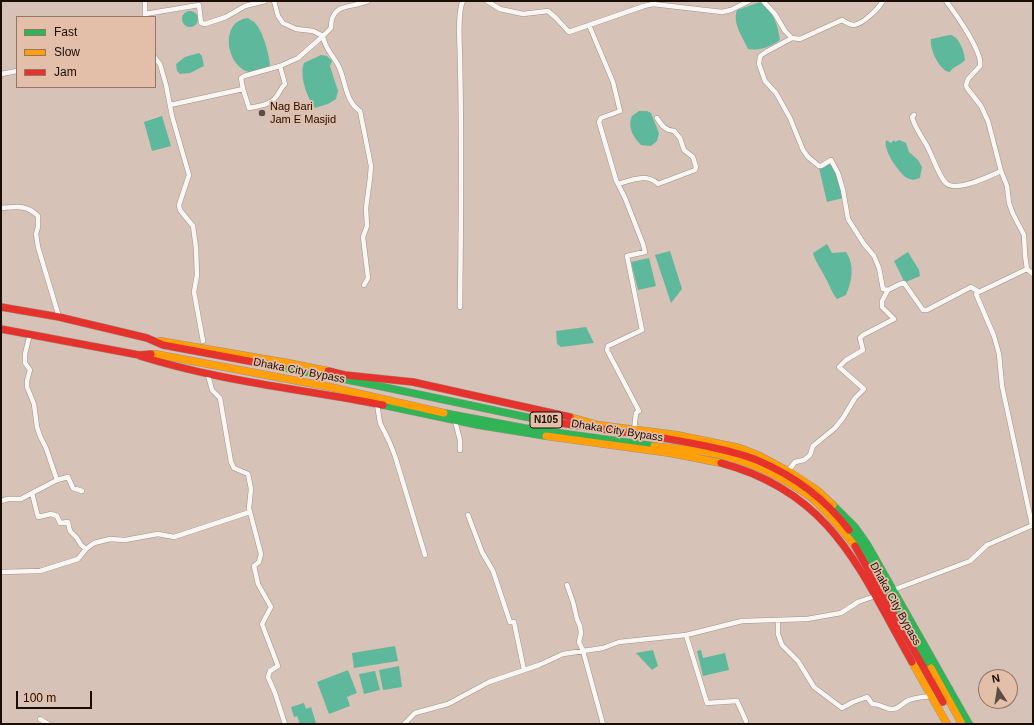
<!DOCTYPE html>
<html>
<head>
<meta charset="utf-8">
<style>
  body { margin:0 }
  #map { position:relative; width:1034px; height:725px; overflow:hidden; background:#d6c2b6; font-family:Arial,sans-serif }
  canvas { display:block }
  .frame { position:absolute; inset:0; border:2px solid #190d06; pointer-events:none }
  .legend { position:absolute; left:16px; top:16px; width:140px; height:72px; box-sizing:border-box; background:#e3bea9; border:1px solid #927768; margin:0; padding:5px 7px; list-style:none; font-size:12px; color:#190d06 }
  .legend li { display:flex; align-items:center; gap:8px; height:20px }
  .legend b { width:20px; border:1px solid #927768 }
  .north { position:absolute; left:978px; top:669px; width:40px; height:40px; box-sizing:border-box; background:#e3bea9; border:1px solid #927768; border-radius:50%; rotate:348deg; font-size:11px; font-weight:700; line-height:16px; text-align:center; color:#190d06 }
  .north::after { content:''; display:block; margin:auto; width:14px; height:18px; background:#5b4c44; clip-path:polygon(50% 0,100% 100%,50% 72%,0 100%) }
  .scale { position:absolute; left:16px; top:691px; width:76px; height:18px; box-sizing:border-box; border:2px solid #190d06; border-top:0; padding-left:5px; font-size:12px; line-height:14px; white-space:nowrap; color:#190d06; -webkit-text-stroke:3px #e3bea9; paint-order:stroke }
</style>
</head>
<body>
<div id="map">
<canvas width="1034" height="725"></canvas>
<div class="frame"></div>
<ul class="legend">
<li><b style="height:5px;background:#30b455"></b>Fast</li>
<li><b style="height:5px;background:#ff9f0a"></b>Slow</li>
<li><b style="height:5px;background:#e5322d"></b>Jam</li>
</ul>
<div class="north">N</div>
<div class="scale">100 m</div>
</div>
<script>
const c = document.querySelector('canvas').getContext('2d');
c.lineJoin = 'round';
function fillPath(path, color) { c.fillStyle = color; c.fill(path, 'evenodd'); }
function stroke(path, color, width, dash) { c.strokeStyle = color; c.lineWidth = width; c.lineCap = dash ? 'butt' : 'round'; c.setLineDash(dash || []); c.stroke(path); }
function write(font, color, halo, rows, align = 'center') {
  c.font = font + ' Arial,sans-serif'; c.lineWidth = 3.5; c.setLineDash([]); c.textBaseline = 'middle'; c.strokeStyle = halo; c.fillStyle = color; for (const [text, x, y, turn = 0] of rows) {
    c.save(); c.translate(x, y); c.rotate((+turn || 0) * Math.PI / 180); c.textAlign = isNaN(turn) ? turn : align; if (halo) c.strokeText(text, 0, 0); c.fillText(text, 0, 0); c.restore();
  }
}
fillPath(new Path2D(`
  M760 2C773 10 778 25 780 40 769 47 762 51 748 49 743 37 732 24 737 10Z
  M182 19a8 8 0 1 1 16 0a8 8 0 1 1-16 0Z
  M248 18C250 20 254 21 256 24 263 32 270 56 270 67 264 69 256 73 249 72 226 66 219 21 248 18Z
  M950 35C959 36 964 51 965 60 961 65 952 67 950 72 940 72 929 48 931 39Z
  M199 53 202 56 204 66 190 73 180 74 177 71 176 64 185 57Z
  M321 55 327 56 332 61 330 66 338 91 336 99 328 104 315 108C307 98 299 75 304 63Z
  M639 111H647L651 113 659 133 657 141 651 146 641 145C633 137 627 126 632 116Z
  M162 116 171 146 152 151 144 122Z
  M886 140 891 143 894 140 895 142 899 140 906 143 909 152 918 160 922 167 920 178 913 180C910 179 906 178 904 176 897 169 883 150 886 140Z
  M829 163C839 169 840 187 843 198L827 202 819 168Z
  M827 244 832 253 846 252C855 265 852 281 846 295L837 299C832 293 830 286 826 279 822 270 815 262 813 253Z
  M670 251 682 289 671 303 655 255Z
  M908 252 919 270 920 276 906 282 904 281 894 261Z
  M649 258 656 286 638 290 631 262Z
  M586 327 594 343 561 347 557 344 556 331Z
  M395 646 398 661 354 668 352 653Z
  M653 650 658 666 652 670 636 653Z
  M701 650 703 658 725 653 729 670 703 676 697 651Z
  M399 666 402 687 383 690 379 670Z
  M348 670 357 693 347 697 350 706 329 714 317 682Z
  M375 671 380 690 364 694 359 674Z
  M304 703 306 709 311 707 316 723 300 724 297 716 294 717 291 707Z`), '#5eb99c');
const street = new Path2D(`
  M145 1V15
  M487 1 500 9 523 14 548 11 556 18 569 32 644 6 653 4 722 12 731 10 749 1
  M763 1 775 14 785 31 792 38 800 39 842 20C846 22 849 25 854 25 863 24 878 9 883 1
  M145 14 199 5 201 23 205 24 226 17 245 6 265 1
  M589 25 613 82 620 111 601 118 599 122 616 180 625 198 643 244 645 252 627 256 642 330 608 346 607 350 639 411 636 413 634 430
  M792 38 766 52 760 56 759 64 765 81 776 93 790 118 803 150 808 157 819 166H821L831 160 838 173 843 190 848 219 864 244 874 256 879 268 883 289 888 290 900 284 904 283 923 310H927L971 287 979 292 1027 269 1025 255 1024 235 1013 214 1009 203 1007 186 1001 171 988 121 981 106 967 88 966 85 968 79 980 66C983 52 955 13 946 1
  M155 58 160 64 166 85 172 116 189 175 179 205 180 210 193 226 196 248 197 275 194 292 203 341
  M1 74 17 71
  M243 89 249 108C259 106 270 105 276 97 279 93 281 88 285 84L280 66
  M170 105 243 89 241 78 244 76 280 66 298 58 323 36 313 31 296 29 283 23 278 16 274 1
  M914 115 912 117C915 129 924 139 929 150 933 158 940 178 946 183 956 193 990 176 1001 171
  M618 184C631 180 647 173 658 184L695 170 696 167 693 157 684 150 680 138 674 131C665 130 662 126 657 118
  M1 208C16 207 26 204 38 216V227L36 234 38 247 59 317
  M1027 269 1033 274
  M364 285 368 278 363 237 367 226 366 208 370 178 371 166 360 111C345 101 346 82 339 67 334 56 324 48 323 36L331 28C331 2 350 9 368 1
  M979 292 976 294 994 336 999 354 1002 386 1032 525
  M460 307C461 225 462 143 460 61 460 48 457 11 463 1
  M30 334 25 354V363L30 370 27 381V387L34 404 37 427 40 436 46 448 57 480 68 477 73 488 82 491
  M208 375 212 390 220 398 231 462 234 468 248 474 251 489 249 508 261 554 259 562 254 566 258 584 271 607 262 624 278 666 270 671 268 677 275 693 285 724
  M377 404 380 423 389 441 395 456 425 555
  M455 421 460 440V450
  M788 471 795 462 804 460 810 455 813 446 835 428 843 418 855 398 864 389 839 367 846 360 863 350 860 338 863 335 894 319 882 307V301L888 290
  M57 480 32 493 38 517 51 514 57 516 60 523 68 522 70 531 77 538 81 545 86 549
  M1 501 8 499H21L32 493
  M468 515 482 552 493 571 510 622H514L524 670
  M1 572 40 571 78 559 86 549 94 543 110 539 125 540 158 534 174 537 250 512
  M567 585 573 602 577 619 580 626 581 633 579 642 583 651 603 724
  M893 590 970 561 987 545 1033 525
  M778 620V634L782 645 798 661 814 687 842 708 853 702 867 697 868 698 872 704C880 703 885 710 893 709 900 708 903 702 909 700 916 697 924 697 931 696
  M686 635 707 703 737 701 746 721
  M40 719 48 724
  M404 724 415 713 448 704 489 682 539 665 563 654 603 648 619 642 686 635 742 621 807 619 841 613 858 602 875 596`);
const fast = new Path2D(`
  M270 365 379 386 526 417 560 423
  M383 405 478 425 546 436
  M444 413 524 428 654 446
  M833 505 855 527 867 544 969 724
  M849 530 862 546 931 668`);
const slow = new Path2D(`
  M160 341 288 363 328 371
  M151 354H155L330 387 444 413
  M570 417 598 425 677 435 740 448 760 456 788 471 817 490 833 505
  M546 436 670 453 721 463
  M654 446C676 449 699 450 721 455 753 463 783 477 809 496 826 509 841 529 855 546
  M912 662 947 724
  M931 668 962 724`);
const jam = new Path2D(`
  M1 307 59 317 147 338 163 345 270 365
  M1 329 139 355 151 354
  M140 356C219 381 301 389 383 405
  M328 371 345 375 413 382 570 417
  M560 423C607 430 654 435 701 445 720 449 741 453 759 461 794 476 826 500 849 530
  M721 463C833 493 860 571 912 662
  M855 546 943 702`);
stroke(street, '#a09188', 5.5);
stroke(fast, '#a09188', 8);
stroke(slow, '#a09188', 8);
stroke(jam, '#a09188', 8);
stroke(street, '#f9f6f4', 4.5);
stroke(fast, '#30b455', 7);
stroke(slow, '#ff9f0a', 7);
stroke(jam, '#e5322d', 7);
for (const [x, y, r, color] of [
  [262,113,4,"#5b4c44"]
]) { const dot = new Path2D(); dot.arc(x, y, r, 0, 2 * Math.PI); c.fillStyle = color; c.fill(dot); stroke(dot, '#e3bea9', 1.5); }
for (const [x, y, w] of [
  [546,420,32]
]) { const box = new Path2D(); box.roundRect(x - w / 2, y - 8, w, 16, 3); c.fillStyle = '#e3bea9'; c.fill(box); stroke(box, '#190d06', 1); }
write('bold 10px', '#190d06', null, [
  ["N105",546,420]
]);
write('11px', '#190d06', '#e3bea9', [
  ["Nag Bari",270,107],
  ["Jam E Masjid",270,120]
], 'left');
write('11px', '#190d06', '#e3bea9', [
  ["Dhaka City Bypass",299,371,11],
  ["Dhaka City Bypass",617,431,9],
  ["Dhaka City Bypass",895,604,61]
]);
</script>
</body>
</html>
